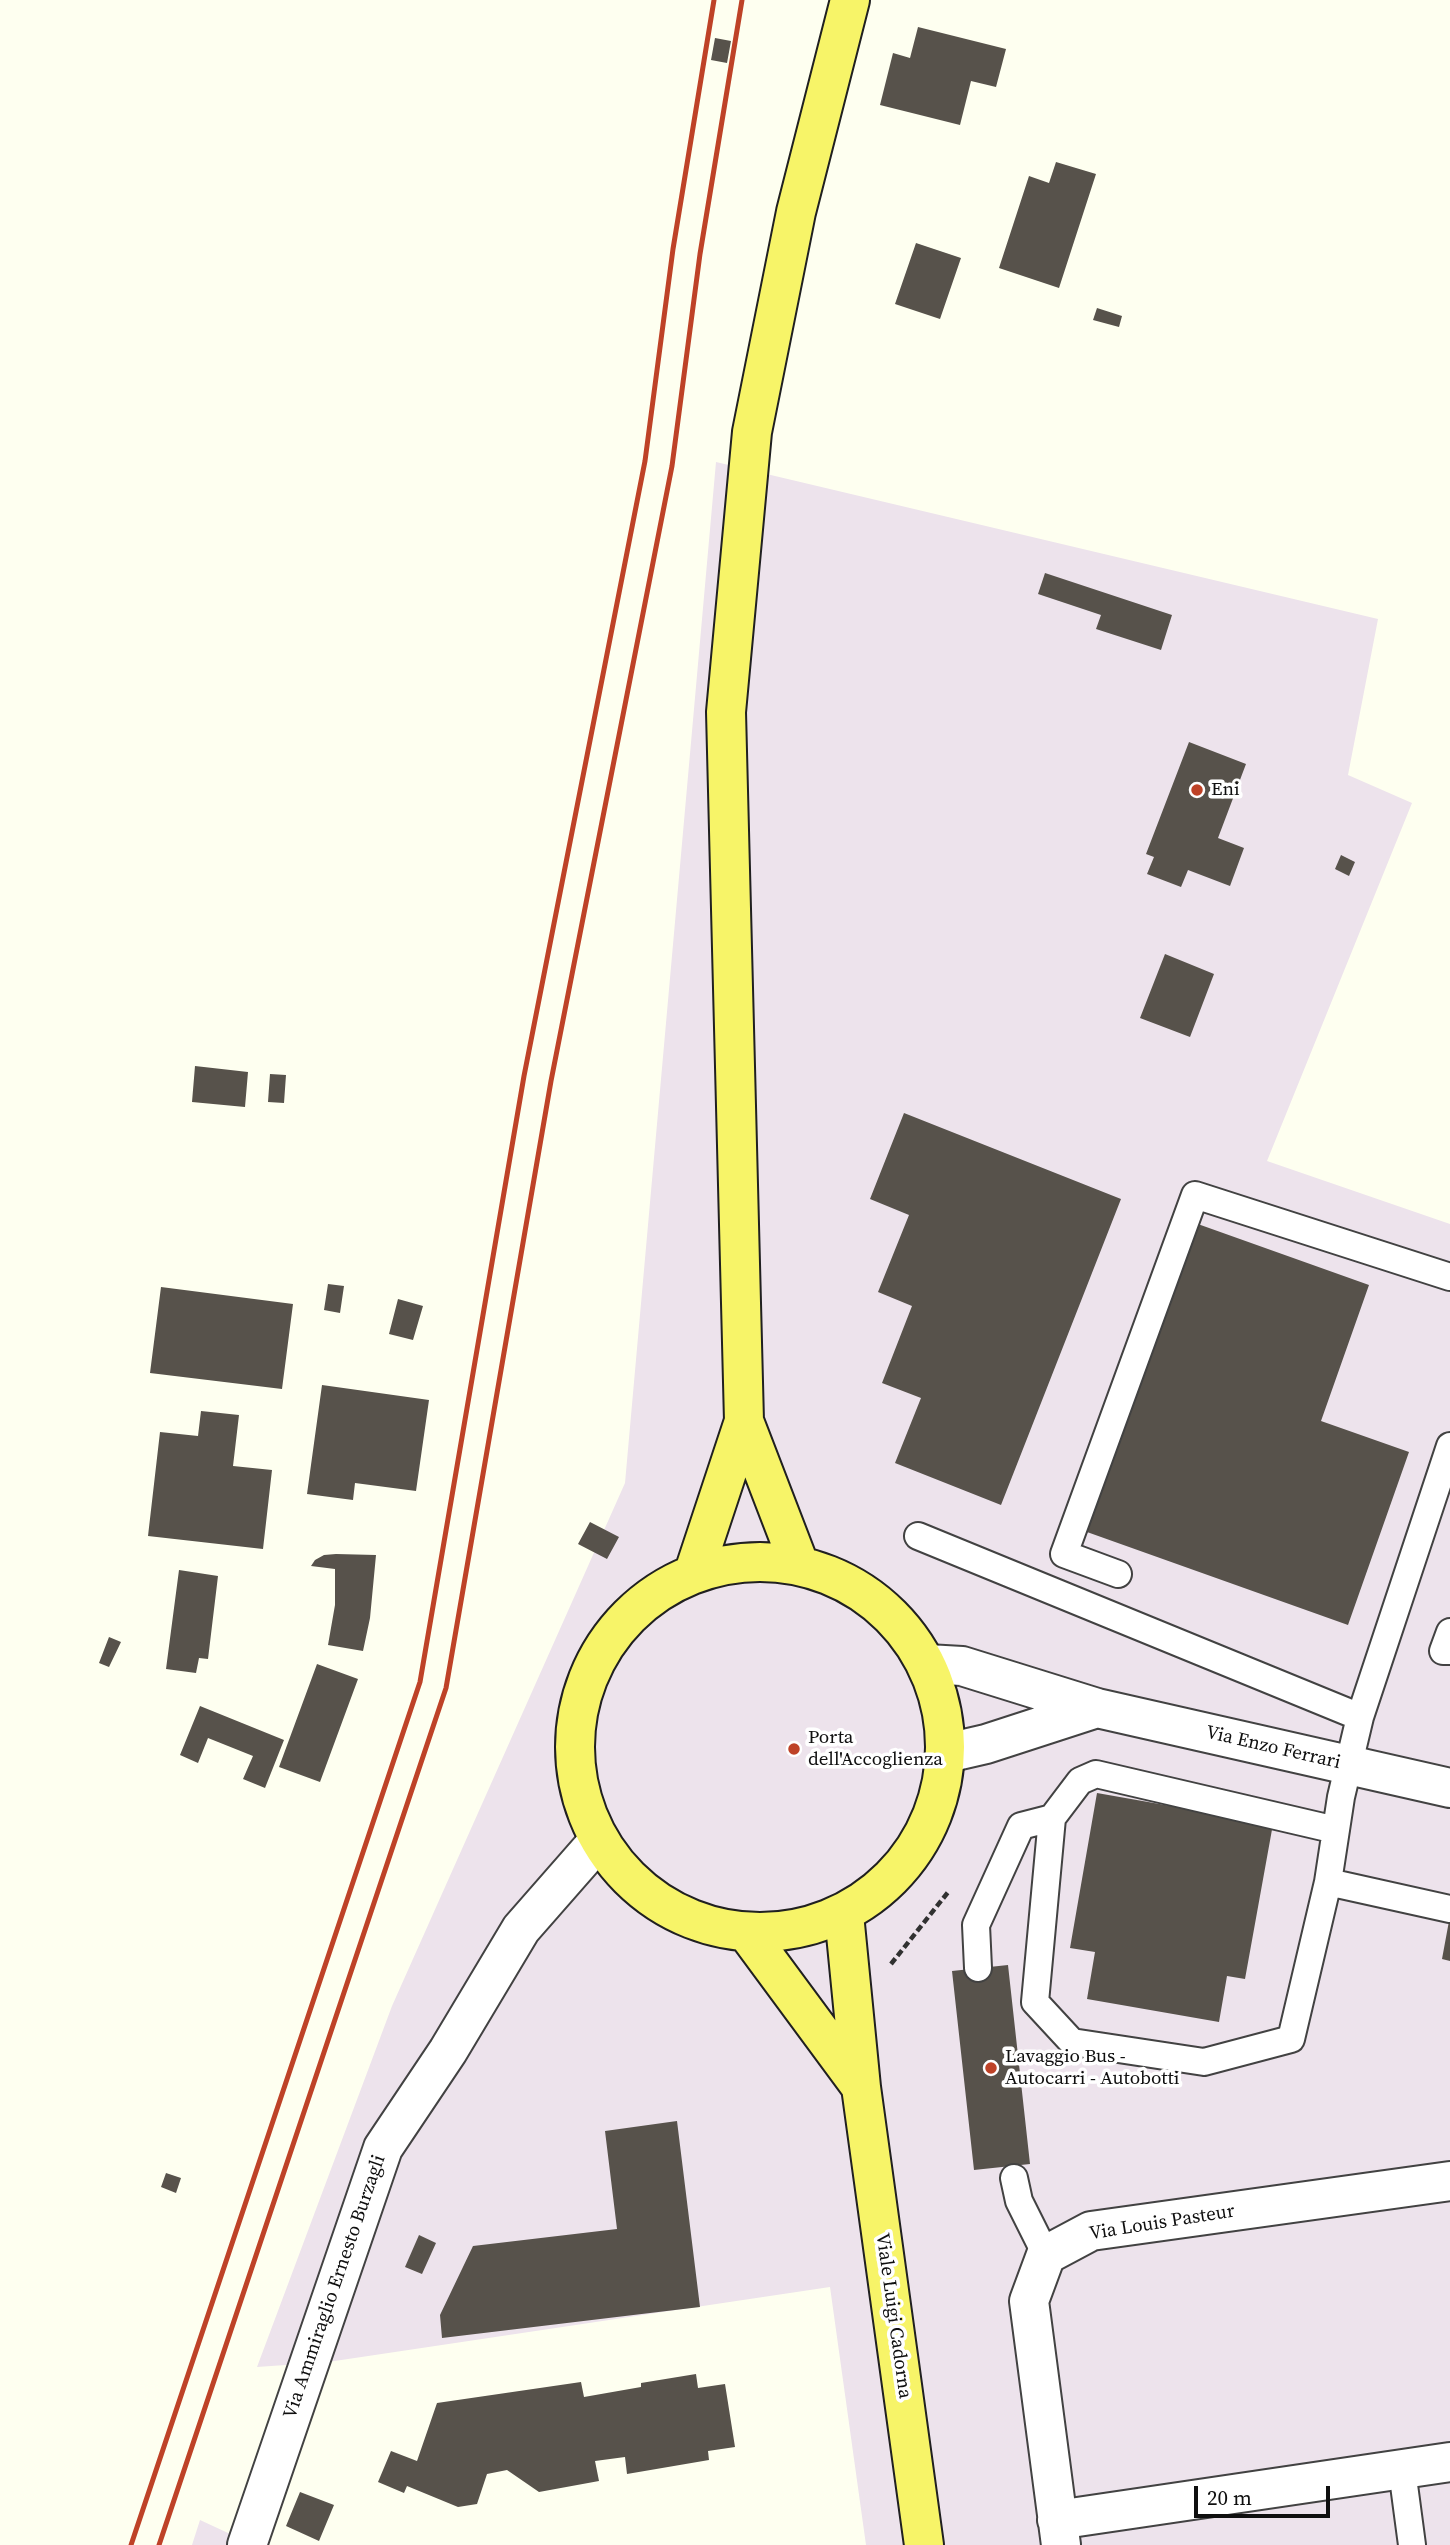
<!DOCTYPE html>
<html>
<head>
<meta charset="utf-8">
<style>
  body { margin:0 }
  #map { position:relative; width:1450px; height:2545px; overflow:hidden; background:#fefff0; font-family:"Source Serif 4",serif }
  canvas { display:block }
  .scale { position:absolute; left:1194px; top:2486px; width:136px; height:32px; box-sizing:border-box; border:4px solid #0f0f0f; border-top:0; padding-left:9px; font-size:21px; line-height:24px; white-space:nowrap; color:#0f0f0f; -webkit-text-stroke:5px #fff; paint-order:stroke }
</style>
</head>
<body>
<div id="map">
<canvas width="1450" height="2545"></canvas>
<div class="scale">20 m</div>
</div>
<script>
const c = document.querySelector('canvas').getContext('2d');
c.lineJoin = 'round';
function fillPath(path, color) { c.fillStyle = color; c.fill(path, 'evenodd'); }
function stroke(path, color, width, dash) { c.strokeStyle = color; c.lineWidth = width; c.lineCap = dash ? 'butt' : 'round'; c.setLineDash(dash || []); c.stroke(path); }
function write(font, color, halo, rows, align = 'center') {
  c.font = font + ' "Source Serif 4",serif'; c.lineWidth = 7; c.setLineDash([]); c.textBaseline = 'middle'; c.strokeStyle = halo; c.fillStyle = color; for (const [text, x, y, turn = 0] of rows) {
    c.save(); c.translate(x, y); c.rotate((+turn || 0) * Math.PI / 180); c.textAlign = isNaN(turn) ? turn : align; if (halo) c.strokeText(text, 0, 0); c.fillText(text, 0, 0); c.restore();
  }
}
fillPath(new Path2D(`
  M716 462 1378 619 1348 775 1412 803 1267 1161 1450 1224V2545H866L830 2287 328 2362 257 2367 392 2006 625 1483Z
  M200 2520 254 2545H192Z`), '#ede3ec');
fillPath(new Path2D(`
  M918 27 1006 49 996 87 971 81 960 125 880 105 893 53 910 58Z
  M715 38 731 41 727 63 711 60Z
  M1056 162 1096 174 1059 288 999 268 1029 176 1049 183Z
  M916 243 961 258 940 319 895 304Z
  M1097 308 1122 316 1119 327 1093 320Z
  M1045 573 1172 615 1161 650 1096 629 1101 615 1038 594Z
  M1189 742 1246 764 1218 838 1244 848 1230 886 1188 870 1181 887 1147 874 1154 857 1146 854Z
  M1341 855 1355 862 1349 876 1335 869Z
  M1165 954 1214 974 1190 1037 1140 1018Z
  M195 1066 248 1072 245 1107 192 1102Z
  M270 1074 286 1075 284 1103 268 1102Z
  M904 1113 1121 1199 1001 1505 895 1463 921 1398 882 1383 912 1306 878 1292 909 1215 870 1199Z
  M1195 1223 1369 1285 1321 1421 1409 1452 1348 1625 1087 1532Z
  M328 1284 344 1286 340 1313 324 1310Z
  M161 1287 293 1304 282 1389 150 1373Z
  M398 1299 423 1306 413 1340 389 1334Z
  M322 1385 429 1400 416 1491 355 1483 353 1500 307 1494Z
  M201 1411 239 1415 233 1466 272 1470 263 1549 148 1536 160 1432 198 1436Z
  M590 1522 619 1537 607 1559 578 1544Z
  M336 1554 376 1555 370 1618 363 1651 328 1645 335 1605V1569L311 1566 315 1560 324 1555Z
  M179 1570 218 1576 208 1659 199 1658 196 1673 166 1669Z
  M109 1637 121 1642 109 1667 99 1663Z
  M317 1664 358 1679 320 1782 279 1767Z
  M200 1706 284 1740 265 1788 243 1779 253 1756 208 1738 198 1763 180 1755Z
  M1097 1793 1273 1824 1245 1979 1227 1976 1219 2022 1087 1999 1095 1952 1070 1948Z
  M1449 1921H1450V1961L1442 1959Z
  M1008 1965 1030 2164 974 2170 952 1971Z
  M677 2121 700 2307 442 2338 440 2315 473 2246 617 2229 605 2131Z
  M166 2173 181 2178 176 2193 161 2187Z
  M419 2235 436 2243 422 2274 405 2267Z
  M696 2374 698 2388 725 2384 735 2447 708 2451 709 2460 627 2474 625 2457 595 2461 599 2481 539 2492 507 2470 487 2474 477 2504 458 2507 407 2486 404 2493 378 2482 391 2451 417 2461 437 2403 581 2382 584 2397 641 2387V2383Z
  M300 2492 334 2505 319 2541 286 2526Z`), '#57524b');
const service = new Path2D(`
  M918 1536 1360 1717 1341 1797 1328 1882 1450 1909
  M1118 1574 1064 1554 1195 1195 1450 1277
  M1450 1632 1443 1651H1450
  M1360 1717 1450 1446
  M1328 1882 1291 2039 1204 2062 1072 2042 1035 2002 1052 1818 1080 1781 1096 1774 1336 1830
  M978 1968 976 1925 1021 1826 1052 1818
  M1014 2178 1019 2201 1046 2255
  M1402 2470 1412 2545`);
const minor = new Path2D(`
  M927 1664 962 1666 1097 1708 1450 1788
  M947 1753 986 1744 1097 1708
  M1057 2520 1450 2462
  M247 2545 383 2148 448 2051 521 1929 599 1840
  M1061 2545 1029 2301 1046 2255 1091 2231 1450 2181`);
const primary = new Path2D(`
  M575 1747a185 185 0 1 1 370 0a185 185 0 1 1-370 0Z
  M799 1564 744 1421 726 712 752 432 796 212 850 0
  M694 1572 744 1421
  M844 1914 861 2087 924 2545
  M748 1934 861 2087`);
stroke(service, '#424242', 30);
stroke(minor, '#424242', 42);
stroke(primary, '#202020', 42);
stroke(new Path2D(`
  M891 1964 949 1891`), '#313131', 4.5, [7, 3.5]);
stroke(service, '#fff', 26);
stroke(minor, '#fff', 38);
stroke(primary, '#f7f468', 38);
stroke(new Path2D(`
  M131 2545 420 1682 524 1076 645 461 673 249 714 0
  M159 2545 446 1688 551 1081 672 466 700 254 742 0`), '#be4227', 5);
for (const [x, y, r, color] of [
  [1197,790,7,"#be4227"],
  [794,1749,7,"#be4227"],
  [991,2068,7,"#be4227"]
]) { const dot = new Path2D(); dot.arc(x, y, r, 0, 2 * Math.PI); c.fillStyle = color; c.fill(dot); stroke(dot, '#fff', 2.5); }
write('19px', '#0f0f0f', '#fff', [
  ["Eni",1211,790],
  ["Porta",808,1738],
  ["dell'Accoglienza",808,1760],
  ["Lavaggio Bus -",1005,2057],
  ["Autocarri - Autobotti",1005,2079]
], 'left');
write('19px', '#0f0f0f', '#fff', [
  ["Via Enzo Ferrari",1273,1748,13],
  ["Via Louis Pasteur",1162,2223,-9],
  ["Via Ammiraglio Ernesto Burzagli",335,2287,-71],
  ["Viale Luigi Cadorna",893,2316,82]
]);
</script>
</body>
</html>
